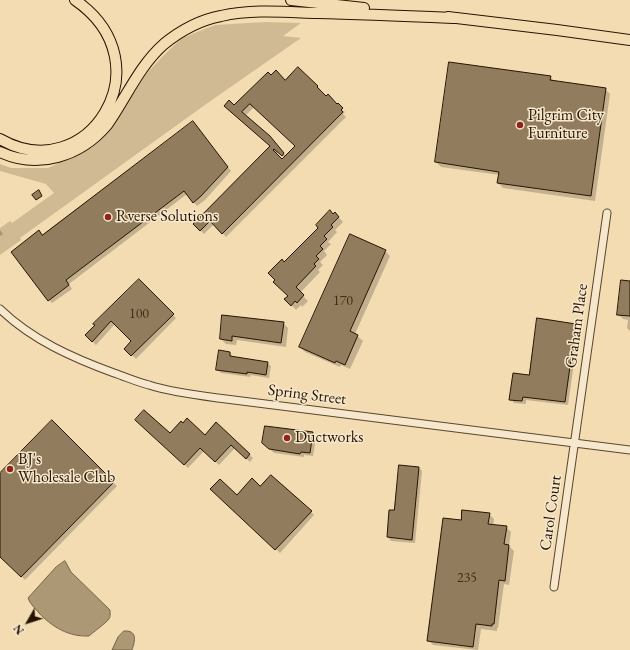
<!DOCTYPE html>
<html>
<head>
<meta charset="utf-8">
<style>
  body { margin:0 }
  #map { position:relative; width:630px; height:650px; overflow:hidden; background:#f3dcb2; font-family:"EB Garamond",serif }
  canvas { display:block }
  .north { position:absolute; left:8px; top:602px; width:40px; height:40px; -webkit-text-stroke:3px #f7e8cd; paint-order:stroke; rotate:231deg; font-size:11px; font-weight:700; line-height:16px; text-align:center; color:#261400 }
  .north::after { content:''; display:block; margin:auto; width:14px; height:18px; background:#261400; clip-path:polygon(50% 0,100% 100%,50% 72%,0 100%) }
</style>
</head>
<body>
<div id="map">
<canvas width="630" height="650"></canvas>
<div class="north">N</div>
</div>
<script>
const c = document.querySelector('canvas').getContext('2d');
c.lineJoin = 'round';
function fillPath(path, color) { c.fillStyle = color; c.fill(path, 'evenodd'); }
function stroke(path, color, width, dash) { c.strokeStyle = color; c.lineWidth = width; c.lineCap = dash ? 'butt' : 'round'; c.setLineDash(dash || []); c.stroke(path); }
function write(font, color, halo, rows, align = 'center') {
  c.font = font + ' "EB Garamond",serif'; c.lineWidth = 3; c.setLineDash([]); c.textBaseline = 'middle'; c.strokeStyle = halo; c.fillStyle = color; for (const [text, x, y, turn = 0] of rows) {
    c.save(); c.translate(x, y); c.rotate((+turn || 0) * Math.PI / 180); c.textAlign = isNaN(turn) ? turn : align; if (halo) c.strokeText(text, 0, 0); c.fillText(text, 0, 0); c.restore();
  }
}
fillPath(new Path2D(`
  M265 22 301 23 283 36 301 38 209 102 20 238 21 240 0 255V228L10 221 12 223 54 193 46 184 0 171V164L11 168H48L77 155 93 145 117 118 146 74 164 55 182 38 215 25Z`), '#d0ba94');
const water = new Path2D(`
  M65 561 71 572 110 610C110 614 111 617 108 620 107 622 91 634 89 636 69 637 52 627 39 613 35 608 30 604 28 598L56 567Z
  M124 631C138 630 135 641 132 650H112L118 637Z`);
fillPath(water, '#ad9875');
stroke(water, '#776346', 1);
fillPath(new Path2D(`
  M298 68 321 90 320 91 345 112 343 114 346 117 226 237 214 224 204 234 194 224 271 146 234 106 271 76 285 81ZM254 107 297 146 286 156 274 141 245 116ZM278 152 285 158 282 161 276 154Z
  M550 77 555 82 605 89 610 94 595 201 503 188 498 183 500 175 441 167 436 162Z
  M196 126 231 171 205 200 197 206 187 194 69 284 72 289 52 303 49 300 43 236Z
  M335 213 343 222 335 230 337 232 328 242 331 244 324 251 327 255 320 262 323 265 318 270 320 272 300 293 308 301 302 307 301 305 296 310 286 299 289 296 285 263Z
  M0 230 3 234 0 236Z
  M385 251 390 256 355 334 363 341 350 369 341 365 340 367 305 352 300 347Z
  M139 281 176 318 136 359 126 349 133 341 115 324 96 345 86 335Z
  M630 282V331L627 328 628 320 623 319 618 314Z
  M223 316 283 323 288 328 286 347 237 340 236 345 226 344 221 339Z
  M575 325 579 328 568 405 526 400V404L514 403 511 399Z
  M230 353 233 357 267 363 271 366 269 378 251 375 250 377 221 373 218 370Z
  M137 420 170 435 206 436 216 424 253 458 250 462 235 448 219 465 204 451 188 468Z
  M52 422 117 486 25 580 0 555V474Z
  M312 433 316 437 313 456 304 455V457L274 453 263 442Z
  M419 468 422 471 415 543 391 541 388 537 395 512Z
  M260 487 311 512 314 515 280 553 212 489 237 496Z
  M489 514 494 519 493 526 506 527 511 532 509 546 514 551 509 585 504 584 498 628H497V631L481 629 478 650 433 645 428 640 462 521Z`), '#0003');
const building = new Path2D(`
  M449 62 551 76 550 80 606 88 591 196 497 183 499 172 435 162Z
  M298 67 318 86 317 87 326 96 328 94 337 104 338 103 343 108 341 110 343 112 222 234 210 221 200 231 193 224 270 146 224 106 229 100 234 105 268 72 271 75 276 70 285 80ZM250 104 295 146 282 159 273 150 274 149 282 156 284 153 270 136 242 112Z
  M193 121 228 167 201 196 193 203 184 191 66 280 69 285 48 301 11 252 39 230 42 235Z
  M39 190 42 196 36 200 32 195Z
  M330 210 333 214 335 212 339 217 331 225 333 227 324 236 327 239 320 246 323 249 316 256 319 259 314 264 316 266 296 287 304 295 297 303 295 301 291 306 284 299 288 296 273 282 275 280 268 273 282 259 284 262 318 228 316 225Z
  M350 234 386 250 350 331 358 335 345 365 336 361 335 363 299 347Z
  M139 279 174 314 131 356 124 349 131 341 111 321 92 342 85 335 95 325 93 324Z
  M621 280 630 281V316L617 315Z
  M222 315 284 322 281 343 232 336V341L220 339Z
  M537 318 576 324 565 402 523 397 522 401 509 400 513 373 529 375Z
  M219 350 230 352V356L268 362 266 375 247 372V374L216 370Z
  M144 410 170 433 181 421 183 423 187 418 205 435 216 422 250 454 246 459 231 445 215 462 200 448 184 465 135 420Z
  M52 420 114 482 21 577 0 557V473Z
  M265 426 313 432 310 453 301 452 300 454 269 449 262 443Z
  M399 465 419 467 412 540 387 537 389 510H394Z
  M271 475 312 511 275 550 210 489 220 479 237 495 252 478 260 486Z
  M462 510 490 513 488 524 507 526 504 544 509 545 505 581 499 580 494 624H492V626L476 624 473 647 427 641 443 518 461 520Z`);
fillPath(building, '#917c5d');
stroke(building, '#261400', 1);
const minor = new Path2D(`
  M0 309C32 340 73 358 114 373 126 377 137 382 149 385 171 392 195 395 218 398L630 450
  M554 587 607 213`);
const highway = new Path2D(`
  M291 0 364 8
  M448 17 557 30 630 40
  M0 139C87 189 168 64 75 0
  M0 152C38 170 81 156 107 125 126 98 139 66 164 44 180 31 200 20 221 16 252 9 285 12 317 13 363 14 408 16 453 18`);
stroke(minor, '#59462c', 9);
stroke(highway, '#261400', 12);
stroke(minor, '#f7e8cd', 7);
stroke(highway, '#f3dcb2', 10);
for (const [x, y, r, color] of [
  [520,125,4,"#8f2418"],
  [108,217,4,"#8f2418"],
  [287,438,4,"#8f2418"],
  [10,469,4,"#8f2418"]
]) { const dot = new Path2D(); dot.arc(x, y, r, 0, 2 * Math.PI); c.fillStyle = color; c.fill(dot); stroke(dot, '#f7e8cd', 1.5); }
write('14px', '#412e17', null, [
  ["170",343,301],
  ["100",139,314],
  ["235",467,578]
]);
write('16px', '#261400', '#f7e8cd', [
  ["Pilgrim City",528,116],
  ["Furniture",528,134],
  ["Rverse Solutions",116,217],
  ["Ductworks",295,438],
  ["BJ's",18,460],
  ["Wholesale Club",18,478]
], 'left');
write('16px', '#261400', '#f7e8cd', [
  ["Graham Place",577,326,-82],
  ["Spring Street",307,395,7],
  ["Carol Court",551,513,-82]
]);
</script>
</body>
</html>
